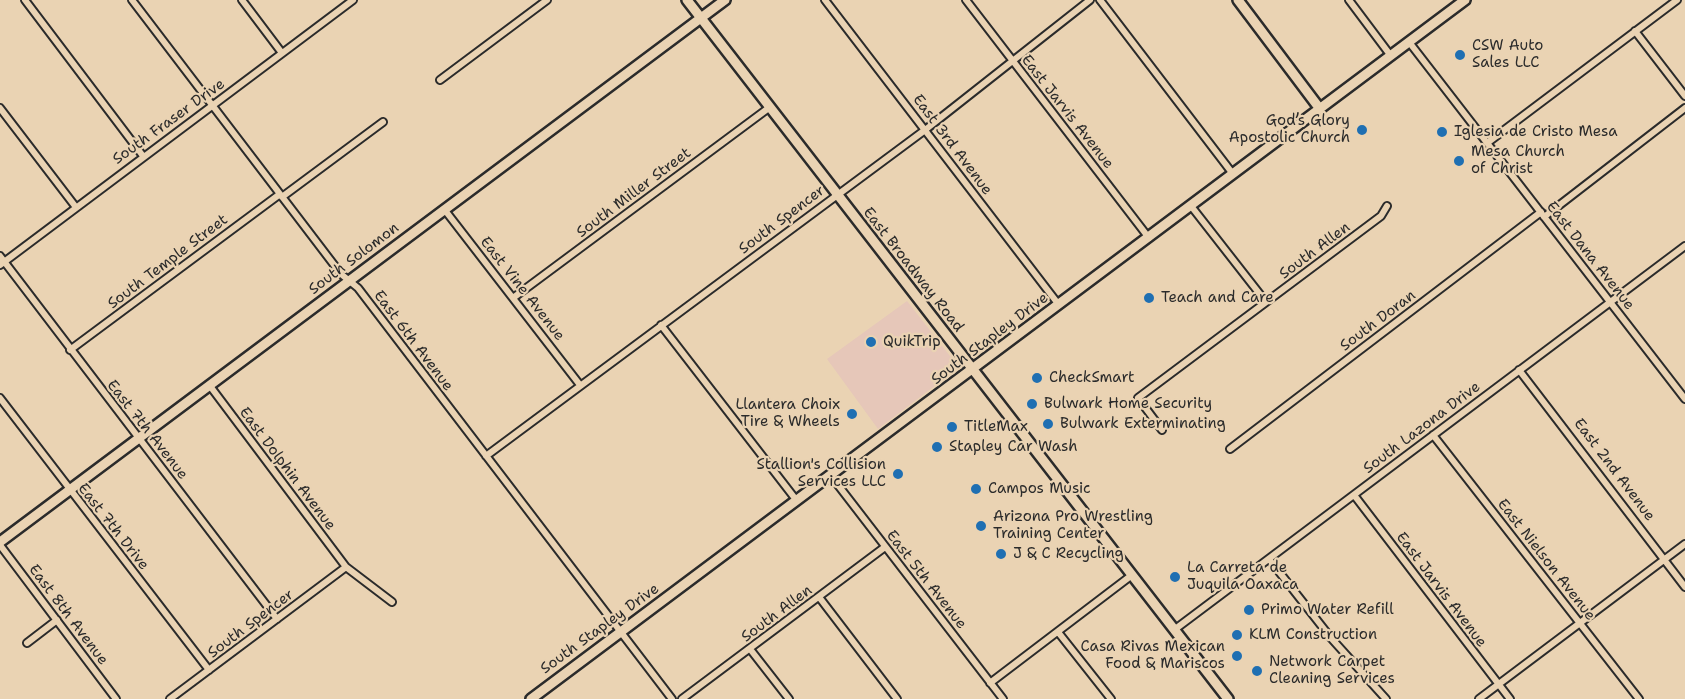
<!DOCTYPE html>
<html>
<head>
<meta charset="utf-8">
<style>
  body { margin:0 }
  canvas { display:block; background:#ead3b3 }
</style>
</head>
<body>
<canvas width="1685" height="699"></canvas>
<script>
const c = document.querySelector('canvas').getContext('2d');
c.lineJoin = 'round';
function fillPath(path, color) { c.fillStyle = color; c.fill(path, 'evenodd'); }
function stroke(path, color, width, dash) { c.strokeStyle = color; c.lineWidth = width; c.lineCap = dash ? 'butt' : 'round'; c.setLineDash(dash || []); c.stroke(path); }
function write(font, color, halo, rows, align = 'center') {
  c.font = font + ' "Shantell Sans",sans-serif'; c.lineWidth = 4.5; c.setLineDash([]); c.textBaseline = 'middle'; c.strokeStyle = halo; c.fillStyle = color; for (const [text, x, y, turn = 0] of rows) {
    c.save(); c.translate(x, y); c.rotate((+turn || 0) * Math.PI / 180); c.textAlign = isNaN(turn) ? turn : align; if (halo) c.strokeText(text, 0, 0); c.fillText(text, 0, 0); c.restore();
  }
}
fillPath(new Path2D(`
  M907 301 957 365V369L878 429 827 359Z`), '#e6c7b9');
const street = new Path2D(`
  M25 0 143 156
  M132 0 341 274 358 288 672 699
  M242 0 282 53
  M825 0 1059 305
  M966 0 1149 238
  M1100 0 1233 174
  M1349 0 1391 56
  M1635 31 1685 96
  M1409 42 1685 399
  M440 80 547 0
  M0 108 75 206
  M1487 143 1677 0
  M282 197 383 122
  M1191 206 1266 302
  M444 209 580 385
  M1544 217 1685 108
  M0 256 277 619
  M0 265 353 0
  M513 298 770 107
  M661 325 797 501
  M70 350 280 194
  M1519 370 1685 587
  M210 386 346 567 392 602
  M0 398 209 670
  M1162 430 1138 398 1381 216 1387 206
  M1433 435 1639 699
  M1230 449 1541 212
  M486 456 925 130 1090 0
  M831 476 1003 699
  M1354 495 1510 699
  M0 545 116 699
  M1269 559 1331 638 1386 699
  M819 597 897 699
  M1174 630 1685 246
  M1058 632 1111 699
  M27 643 57 620
  M750 649 789 699
  M990 683 1132 575
  M170 699 346 567
  M682 699 885 547
  M1479 699 1685 544`);
const secondary = new Path2D(`
  M687 0 1228 699
  M1238 0 1320 109
  M0 542 725 0
  M531 699 1465 0`);
stroke(street, '#2b2b2b', 10);
stroke(secondary, '#2b2b2b', 14);
stroke(street, '#ead3b3', 6);
stroke(secondary, '#ead3b3', 9);
for (const [x, y, r, color] of [
  [1460,55,6,"#1f6fb2"],
  [1362,130,6,"#1f6fb2"],
  [1442,132,6,"#1f6fb2"],
  [1459,161,6,"#1f6fb2"],
  [1149,298,6,"#1f6fb2"],
  [871,342,6,"#1f6fb2"],
  [1037,378,6,"#1f6fb2"],
  [1032,404,6,"#1f6fb2"],
  [852,414,6,"#1f6fb2"],
  [1048,424,6,"#1f6fb2"],
  [952,427,6,"#1f6fb2"],
  [937,447,6,"#1f6fb2"],
  [898,474,6,"#1f6fb2"],
  [976,489,6,"#1f6fb2"],
  [981,526,6,"#1f6fb2"],
  [1001,554,6,"#1f6fb2"],
  [1175,577,6,"#1f6fb2"],
  [1249,610,6,"#1f6fb2"],
  [1237,635,6,"#1f6fb2"],
  [1237,656,6,"#1f6fb2"],
  [1257,671,6,"#1f6fb2"]
]) { const dot = new Path2D(); dot.arc(x, y, r, 0, 2 * Math.PI); c.fillStyle = color; c.fill(dot); stroke(dot, '#ead3b3', 2); }
write('15px', '#2b2b2b', '#ead3b3', [
  ["CSW Auto",1472,46],
  ["Sales LLC",1472,63],
  ["God’s Glory",1350,121,"right"],
  ["Apostolic Church",1350,138,"right"],
  ["Iglesia de Cristo Mesa",1454,132],
  ["Mesa Church",1471,152],
  ["of Christ",1471,169],
  ["Teach and Care",1161,298],
  ["QuikTrip",883,342],
  ["CheckSmart",1049,378],
  ["Bulwark Home Security",1044,404],
  ["Llantera Choix",840,405,"right"],
  ["Tire & Wheels",840,422,"right"],
  ["Bulwark Exterminating",1060,424],
  ["TitleMax",964,427],
  ["Stapley Car Wash",949,447],
  ["Stallion's Collision",886,465,"right"],
  ["Services LLC",886,482,"right"],
  ["Campos Music",988,489],
  ["Arizona Pro Wrestling",993,517],
  ["Training Center",993,534],
  ["J & C Recycling",1013,554],
  ["La Carreta de",1187,568],
  ["Juquila Oaxaca",1187,585],
  ["Primo Water Refill",1261,610],
  ["KLM Construction",1249,635],
  ["Casa Rivas Mexican",1225,647,"right"],
  ["Food & Mariscos",1225,664,"right"],
  ["Network Carpet",1269,662],
  ["Cleaning Services",1269,679]
], 'left');
write('15px', '#2b2b2b', '#ead3b3', [
  ["East Jarvis Avenue",1067,112,52],
  ["South Fraser Drive",169,122,-36],
  ["East 3rd Avenue",952,145,53],
  ["South Miller Street",634,193,-37],
  ["South Spencer",782,220,-37],
  ["South Allen",1315,251,-37],
  ["East Dana Avenue",1590,256,52],
  ["South Solomon",354,259,-37],
  ["South Temple Street",168,262,-37],
  ["East Broadway Road",913,270,52],
  ["East Vine Avenue",522,289,52],
  ["South Doran",1378,321,-37],
  ["South Stapley Drive",990,339,-37],
  ["East 6th Avenue",413,341,53],
  ["South Lazona Drive",1422,428,-37],
  ["East 7th Avenue",147,430,52],
  ["East Dolphin Avenue",287,469,53],
  ["East 2nd Avenue",1614,470,53],
  ["East 7th Drive",113,527,52],
  ["East Nielson Avenue",1546,560,52],
  ["East 5th Avenue",926,580,52],
  ["East Jarvis Avenue",1441,590,53],
  ["South Allen",777,614,-37],
  ["East 8th Avenue",68,615,53],
  ["South Spencer",251,624,-37],
  ["South Stapley Drive",600,629,-36]
]);
</script>
</body>
</html>
